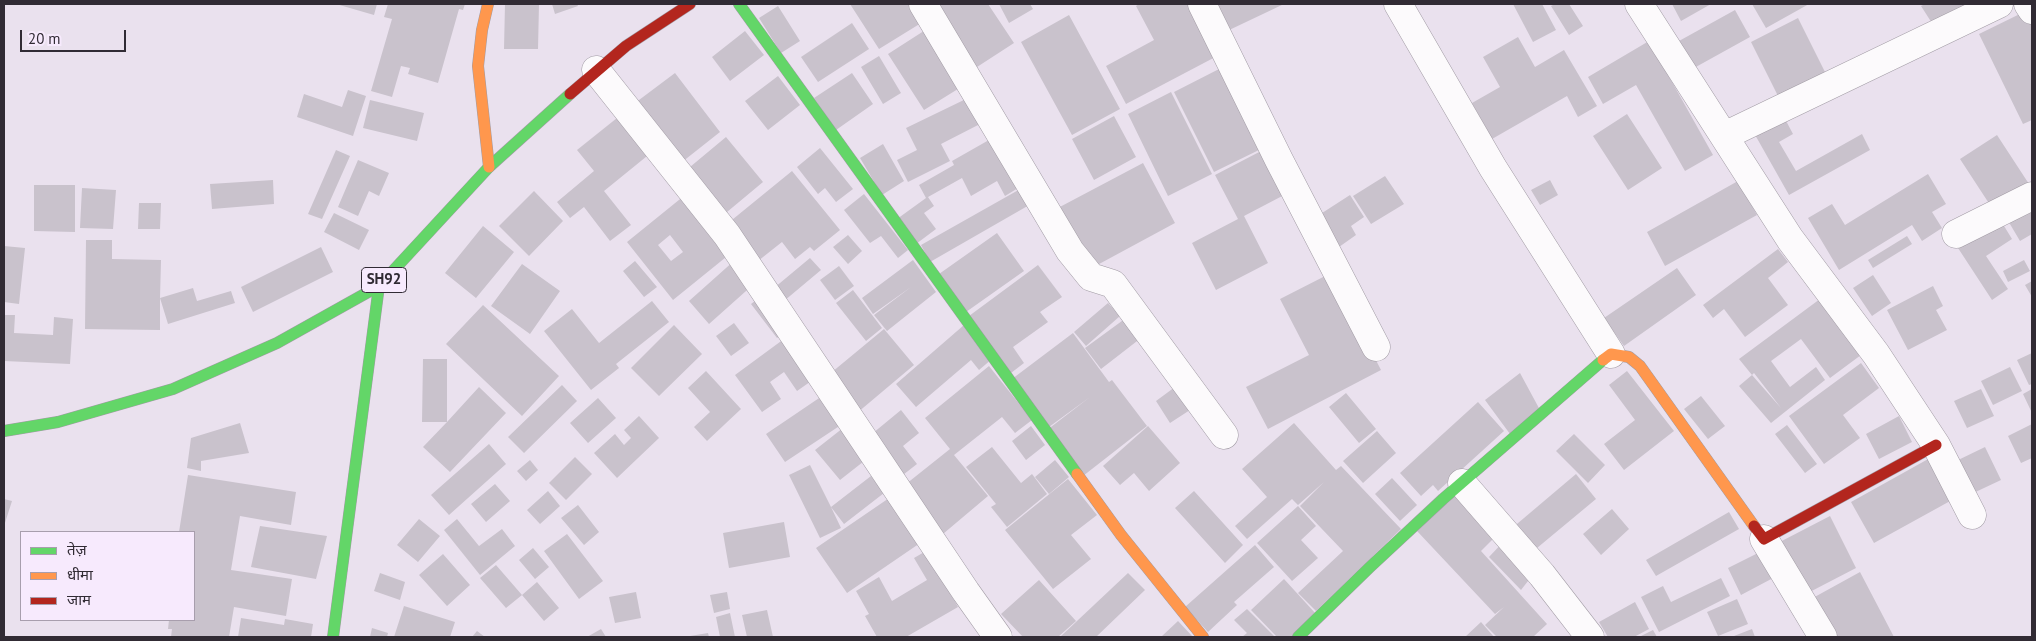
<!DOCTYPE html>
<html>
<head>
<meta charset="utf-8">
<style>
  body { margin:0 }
  #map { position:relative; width:2036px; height:641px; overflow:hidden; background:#eae1ee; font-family:"PT Sans","Noto Sans Devanagari",sans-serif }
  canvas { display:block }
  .frame { position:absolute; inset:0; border:5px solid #312b34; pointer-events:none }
  .legend { position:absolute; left:20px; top:531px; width:175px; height:90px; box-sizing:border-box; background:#f7eafd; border:1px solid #a89ead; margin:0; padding:6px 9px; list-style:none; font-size:15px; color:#312b34 }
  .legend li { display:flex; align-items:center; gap:10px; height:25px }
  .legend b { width:25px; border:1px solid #a89ead }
  .scale { position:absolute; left:20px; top:30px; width:106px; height:22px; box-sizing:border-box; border:2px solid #312b34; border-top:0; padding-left:6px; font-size:15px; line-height:18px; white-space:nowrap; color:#312b34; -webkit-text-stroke:4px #f7eafd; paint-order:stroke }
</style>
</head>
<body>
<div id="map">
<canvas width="2036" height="641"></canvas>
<div class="frame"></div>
<ul class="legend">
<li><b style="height:6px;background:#63d668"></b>तेज़</li>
<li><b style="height:6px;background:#ff974d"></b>धीमा</li>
<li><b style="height:6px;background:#b3261e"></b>जाम</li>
</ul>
<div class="scale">20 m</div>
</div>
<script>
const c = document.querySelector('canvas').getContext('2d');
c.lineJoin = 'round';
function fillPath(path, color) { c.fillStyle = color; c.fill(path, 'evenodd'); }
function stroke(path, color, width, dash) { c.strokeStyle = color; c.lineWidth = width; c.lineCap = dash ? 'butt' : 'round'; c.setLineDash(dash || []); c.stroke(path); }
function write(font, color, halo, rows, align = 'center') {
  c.font = font + ' "PT Sans",sans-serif'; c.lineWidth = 4; c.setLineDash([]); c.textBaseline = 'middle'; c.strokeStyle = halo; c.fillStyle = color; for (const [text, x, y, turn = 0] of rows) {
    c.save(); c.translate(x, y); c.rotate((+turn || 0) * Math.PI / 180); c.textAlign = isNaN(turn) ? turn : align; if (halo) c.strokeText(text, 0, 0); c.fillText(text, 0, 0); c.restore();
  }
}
fillPath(new Path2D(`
  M336 4H377L374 15Z
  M388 4H465L463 10 459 9 438 83 408 74 410 68 401 66 392 97 371 91 392 19 384 17Z
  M505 4H539L538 49H504Z
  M552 4H577L578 6 555 14Z
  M850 4H916L926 20 879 49Z
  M937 4H988L1014 43 977 67Z
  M999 4H1030L1033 9 1009 23Z
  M1139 4H1195L1221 54 1126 104 1106 66 1154 40 1136 6Z
  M1211 4H1284L1225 32Z
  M1513 4H1542L1556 30 1533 42Z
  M1555 4H1569L1583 26 1569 35 1551 6Z
  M1672 4H1711L1681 21Z
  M1752 4H1809L1766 28Z
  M1925 4H1981L1937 31 1921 6Z
  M778 6 800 41 781 53 759 18Z
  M2030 9 2032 14V120L2023 124 1979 34Z
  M1735 10 1750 37 1694 68 1679 41Z
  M1069 15 1120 109 1072 135 1021 42Z
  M1798 18 1827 76 1780 100 1751 42Z
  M852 23 869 49 818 82 801 57Z
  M930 27 966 84 924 110 888 54Z
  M745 31 764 55 730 81 712 57Z
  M1518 37 1535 67 1564 50 1597 106 1578 117 1567 96 1492 139 1472 103 1500 87 1483 57Z
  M1649 41 1713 155 1685 171 1636 85 1603 104 1588 77Z
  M879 56 901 93 883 104 861 67Z
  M1221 68 1261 149 1214 172 1174 92Z
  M675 73 720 132 677 166 631 106Z
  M852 73 873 104 836 130 814 98Z
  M778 76 800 105 768 130 745 101Z
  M348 90 366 96 353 136 297 117 304 94 342 107Z
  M1171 92 1212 174 1168 196 1128 114Z
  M968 98 980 124 941 144 950 161 908 182 897 160 917 150 906 128Z
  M370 100 424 113 417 141 363 128Z
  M622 114 652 152 604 191 631 225 610 241 584 207 570 218 557 202 594 171 577 150Z
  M1627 114 1662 168 1628 190 1593 136Z
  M1114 116 1136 157 1094 180 1072 139Z
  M1784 117 1793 134 1779 142 1796 171 1862 134 1870 150 1789 195 1754 133Z
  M1997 135 2029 184 1992 208 1960 159Z
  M996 136 1023 185 1005 196 997 181 971 196 962 178 928 197 934 206 924 213 936 229 916 244 897 219 926 198 919 185 954 165 952 161Z
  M726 137 763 182 721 217 684 172Z
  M883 144 904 181 882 195 860 158Z
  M820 148 853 189 836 202 825 188 818 194 797 167Z
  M336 150 350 156 322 219 308 214Z
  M1263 150 1286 194 1244 216 1268 263 1216 290 1192 243 1238 219 1215 175Z
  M358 160 389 173 379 196 369 191 358 216 338 207Z
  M1143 163 1175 223 1088 270 1056 209Z
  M792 171 840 230 814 251 810 247 795 259 782 242 758 261 727 224Z
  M1928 174 1946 204 1932 212 1942 228 1922 241 1912 225 1839 270 1808 218 1832 204 1845 225Z
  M1385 176 1404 204 1371 224 1353 196Z
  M273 180 274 204 212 209 210 184Z
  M1550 180 1558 195 1540 205 1531 190Z
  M1738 181 1757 215 1665 266 1647 232Z
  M34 185H75V232L34 231Z
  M82 188 116 190 113 229 80 228Z
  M1022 188 1031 204 930 262 921 245Z
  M534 191 563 221 529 256 499 226Z
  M690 191 736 249 673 300 627 242ZM670 235 683 252 671 261 658 245Z
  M864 194 908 250 898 258 881 236 870 243 844 210Z
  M1350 195 1364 217 1351 226 1356 235 1339 247 1319 215Z
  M139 203H161L160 229H138Z
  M2032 203V234L2020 241 2007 219Z
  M334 213 369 230 359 250 324 232Z
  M2001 221 2012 239 1986 256 2008 289 1992 300 1958 248Z
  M483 226 514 252 476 298 445 273Z
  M997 233 1024 271 966 312 939 274Z
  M848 235 862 251 848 264 833 247Z
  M1907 236 1912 244 1873 268 1868 260Z
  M86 240H112V259L161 260 160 298 193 288 197 301 231 291 235 303 168 324 160 298V330L85 329Z
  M4 246 25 248 19 304 4 302Z
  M321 247 333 272 253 312 241 287Z
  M1778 249 1788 262 1768 278 1788 305 1745 337 1724 309 1713 318 1703 305Z
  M810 258 821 270 784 301 774 288Z
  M735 260 755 283 709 324 689 301Z
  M913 260 936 292 887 331 874 315 911 287 873 314 862 298Z
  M2024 260 2030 271 2008 282 2003 271Z
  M635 261 657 287 644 297 623 271Z
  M522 264 560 291 530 334 491 306Z
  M1038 265 1062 297 1040 312 1048 322 1013 347 1024 363 1011 373 969 316Z
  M839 266 854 286 835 300 820 280Z
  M1677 268 1696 295 1624 346 1604 318Z
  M1331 273 1381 370 1268 429 1246 387 1309 355 1280 299Z
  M1873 275 1891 303 1872 316 1853 288Z
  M2032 281V297L2025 285Z
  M1933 286 1943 306 1936 310 1947 330 1908 350 1887 310Z
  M853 290 882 328 866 341 836 303Z
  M764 294 790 328 777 338 751 304Z
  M1820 299 1861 355 1830 378 1801 339 1771 361 1790 387 1816 367 1825 380 1771 423 1739 386 1752 375 1781 408 1754 373 1752 375 1739 359Z
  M652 301 669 322 616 364 619 368 591 390 544 331 572 309 599 343Z
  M1108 303 1120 316 1086 346 1074 332Z
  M483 305 559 376 522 416 446 344Z
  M4 315H15L14 333 53 335 54 317 73 319 70 364 4 361Z
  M1126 318 1141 338 1101 369 1085 348Z
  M734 323 749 343 731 356 716 336Z
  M674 325 702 354 659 396 631 368Z
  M964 325 992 359 979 370 971 360 916 407 896 384Z
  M884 329 914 365 857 413 826 377Z
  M1073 333 1109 382 1112 380 1147 426 1083 476 1047 430 1090 397 1049 427 1012 379Z
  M788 336 817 377 797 391 784 372 770 382 781 399 762 412 735 375Z
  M2032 353V384L2029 385 2017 360Z
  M423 359H447V422L479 387 506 413 450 472 423 447 447 422H422Z
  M1861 363 1879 388 1843 415 1860 438 1824 464 1789 416Z
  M989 366 1032 420 1015 433 1002 417 954 455 988 496 937 539 901 488 950 449 925 418Z
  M2010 367 2022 391 1993 405 1981 381Z
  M706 371 741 409 707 441 694 427 710 412 688 388Z
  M1627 371 1674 431 1624 470 1604 444 1635 420 1609 385Z
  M1520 373 1540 410 1510 434 1485 400Z
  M562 385 577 401 524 453 508 437Z
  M1175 387 1190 410 1170 423 1156 401Z
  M1981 389 1994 416 1967 428 1954 401Z
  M2032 389V413L2023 394Z
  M828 392 847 421 785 462 766 434Z
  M1346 393 1376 429 1359 443 1329 407Z
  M1701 396 1725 426 1708 439 1684 409Z
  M598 398 616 418 588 443 570 423Z
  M1478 402 1504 431 1438 491 1433 485 1421 496 1400 473Z
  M901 410 919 433 903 446 917 464 899 478 867 438Z
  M639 416 659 438 617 478 594 453 615 434 624 445 631 438 624 430Z
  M1899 416 1912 442 1879 459 1866 434Z
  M240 423 249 453 201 461V471L187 468 191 438Z
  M1294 423 1336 470 1341 466 1401 529 1316 611 1298 593 1343 551 1300 506 1324 482 1298 505 1292 499 1247 539 1235 526 1267 497 1242 469Z
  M2032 424V458L2021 463 2008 436Z
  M1787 425 1817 464 1805 473 1775 434Z
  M1031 426 1045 445 1026 460 1012 441Z
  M1148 426 1180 463 1149 491 1134 473 1120 485 1103 466Z
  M843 428 868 458 840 480 815 450Z
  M1377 431 1396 453 1363 483 1343 461Z
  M1574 434 1605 465 1588 483 1556 451Z
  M489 444 506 464 449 515 431 495Z
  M992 447 1021 483 1032 474 1047 494 1007 527 991 507 996 504 966 467Z
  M1985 447 2001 480 1967 496 1952 463Z
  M575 457 592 474 566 500 549 483Z
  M1930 458 1952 500 1874 543 1851 502Z
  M530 460 538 470 526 481 517 471Z
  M1055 460 1069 477 1049 494 1035 477Z
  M810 465 831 507 871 476 884 493 844 524 831 507 841 528 820 538 789 475Z
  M1576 474 1596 499 1531 553 1511 529Z
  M188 475 296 492 291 525 240 516 231 570 292 579 286 616 234 607 229 637H171L172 629H168L169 620H194V532H179Z
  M1392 478 1417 505 1400 521 1375 494Z
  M1068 479 1097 515 1071 535 1091 559 1053 589 1005 530Z
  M495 484 510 501 486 522 471 504Z
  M1461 488 1501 531 1481 551 1547 624 1533 637H1497L1485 625 1504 607 1495 614 1417 531Z
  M548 491 560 506 540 524 527 510Z
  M1194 491 1243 545 1225 563 1175 508Z
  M895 494 926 539 847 593 816 548Z
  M4 499 12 501 4 526Z
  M578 505 599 532 584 545 561 518Z
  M1298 506 1316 526 1301 540 1318 558 1292 581 1257 543Z
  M1612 509 1629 529 1601 555 1583 534Z
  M1729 512 1739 529 1656 576 1646 560Z
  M1830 516 1856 568 1802 596 1776 544Z
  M419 519 440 536 418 562 397 545Z
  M457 519 479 546 502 529 515 546 480 575 444 530Z
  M784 522 790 557 729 568 723 533Z
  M260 526 327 536 316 579 251 567Z
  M567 534 603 581 579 599 544 551Z
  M1506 539 1535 572 1521 590 1489 557Z
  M1255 545 1274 567 1234 602 1237 605 1208 632 1185 607Z
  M533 548 549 567 535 579 519 560Z
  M926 551 958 607 906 637H877L865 616 869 614 856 591 879 577 892 601 927 580 914 558Z
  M1762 551 1775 577 1741 595 1728 568Z
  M443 554 470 585 447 606 419 575Z
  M496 565 522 595 506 608 480 578Z
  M1860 572 1894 637H1831L1811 599Z
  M380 573 405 582 400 600 374 591Z
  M1128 573 1145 590 1096 637H1060Z
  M1721 578 1730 596 1659 632 1641 597 1663 586 1671 602Z
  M1284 579 1316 614 1292 637H1277L1251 610Z
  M1039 580 1076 621 1058 637H1023L1001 614Z
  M537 582 559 608 544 621 522 595Z
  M636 592 641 618 615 623 609 597Z
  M727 592 730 609 714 613 710 595Z
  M1737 599 1748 624 1718 636 1707 612Z
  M1635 602 1649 629 1634 637H1608L1599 622Z
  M404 606 455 622 450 637H394Z
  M1247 609 1275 637H1242L1247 633 1234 620Z
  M767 610 773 637H747L742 615Z
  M730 613 735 637H720L716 617Z
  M241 618 284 625 285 619 313 624 311 637H238Z
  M1178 621 1193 637H1161Z
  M1481 622 1494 637H1465Z
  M372 628 388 633 387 637H370Z
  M601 629 606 637H587Z
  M1752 629 1755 637H1735L1734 636Z
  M1653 630 1657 637H1639Z
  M477 631 485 637H472Z
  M708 633 709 637H690V636Z`), '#c9c2cc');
const street = new Path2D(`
  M923 4 1070 251 1091 277 1113 284 1224 435
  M1202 4 1279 160 1376 347
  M1398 4 1493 168 1611 354
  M1639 4 1790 239 1876 354 1936 445 1972 515
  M2028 4 2032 10
  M596 70 727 235 966 592 998 637
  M1724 136 1999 4
  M1956 234 2032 196
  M1462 483 1542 575 1590 637
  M1764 539 1823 637`);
const fast = new Path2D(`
  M739 4 1077 474
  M4 431 58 422 173 389 277 343 379 286 489 167 570 94
  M333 637 379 286
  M1298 637 1370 567 1443 499 1603 360`);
const slow = new Path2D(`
  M488 4 482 30 478 66 489 167
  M1603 360 1611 354 1629 357 1640 366 1754 526
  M1077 474 1121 535 1203 637`);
const jam = new Path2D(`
  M570 94 626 46 690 4
  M1754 526 1764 539 1936 445`);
stroke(street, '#a19ba4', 29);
stroke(fast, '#a19ba4', 12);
stroke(slow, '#a19ba4', 12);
stroke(jam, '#a19ba4', 12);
stroke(street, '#fcfafc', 28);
stroke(fast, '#63d668', 11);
stroke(slow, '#ff974d', 11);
stroke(jam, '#b3261e', 11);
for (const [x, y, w] of [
  [384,280,45]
]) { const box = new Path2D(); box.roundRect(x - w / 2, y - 12.5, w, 25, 4); c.fillStyle = '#f7eafd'; c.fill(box); stroke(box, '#312b34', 1); }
write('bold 15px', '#312b34', null, [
  ["SH92",384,280]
]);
</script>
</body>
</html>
